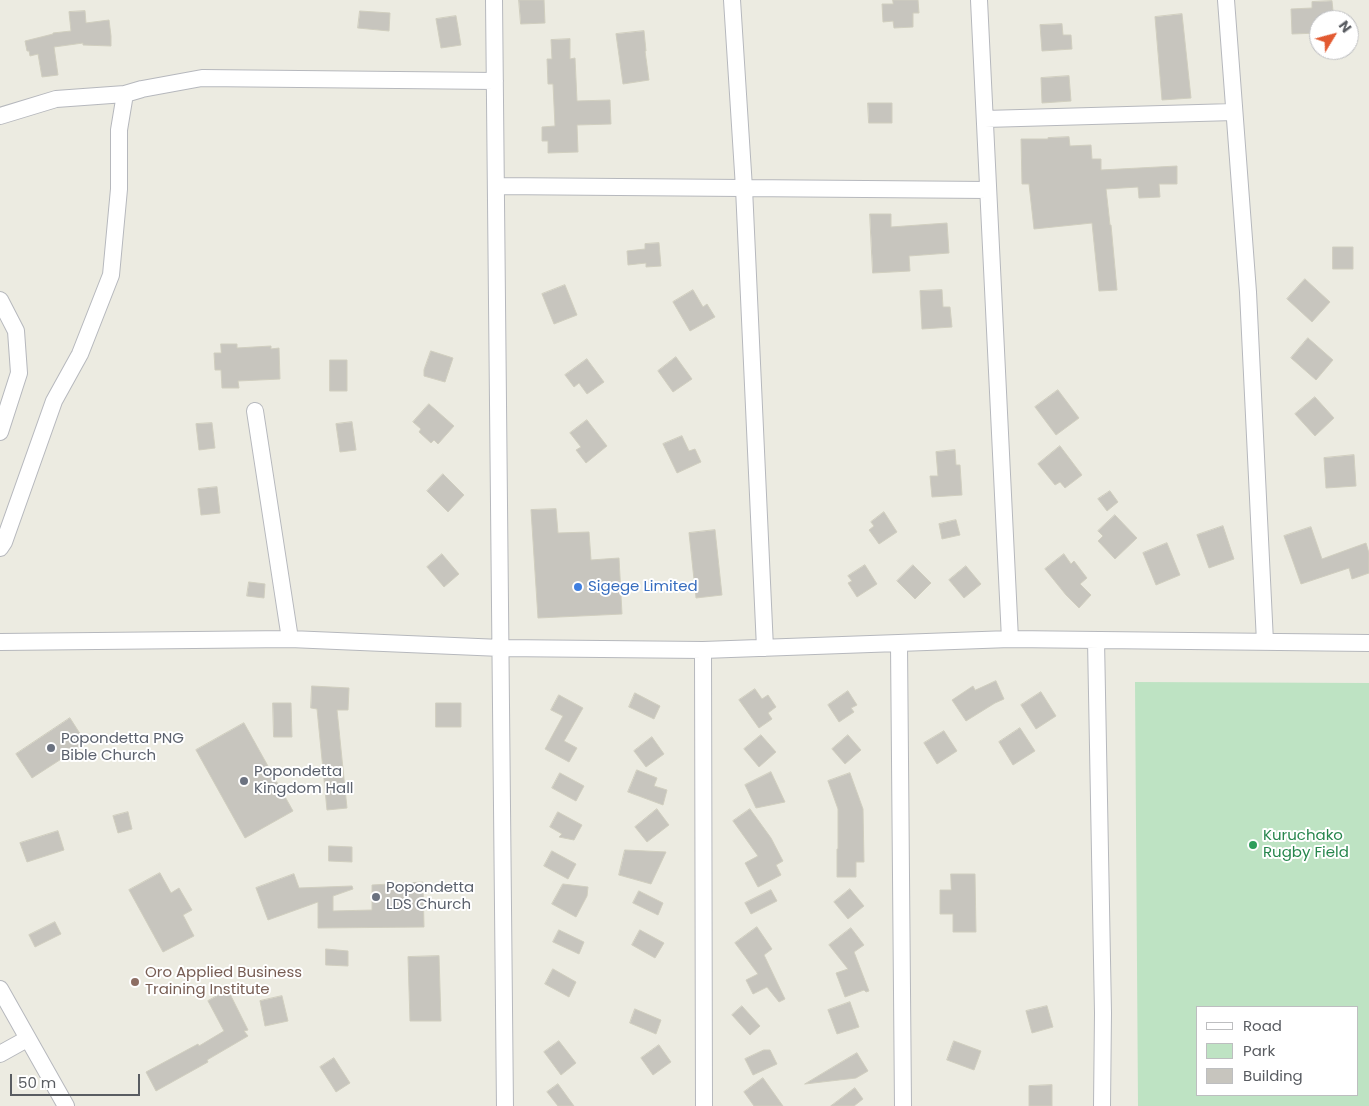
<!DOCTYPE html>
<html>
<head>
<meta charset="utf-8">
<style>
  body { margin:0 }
  #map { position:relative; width:1369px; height:1106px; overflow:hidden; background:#ecebe1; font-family:Poppins,sans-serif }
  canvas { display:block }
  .legend { position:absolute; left:1196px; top:1006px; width:162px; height:90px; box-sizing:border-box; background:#fff; border:1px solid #bdbec0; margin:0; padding:6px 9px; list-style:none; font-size:15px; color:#595c61 }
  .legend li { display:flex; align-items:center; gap:10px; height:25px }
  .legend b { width:25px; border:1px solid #bdbec0 }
  .north { position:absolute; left:1309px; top:10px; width:50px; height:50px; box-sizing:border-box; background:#fff; border:1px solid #bdbec0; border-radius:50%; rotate:53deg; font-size:14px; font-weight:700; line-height:20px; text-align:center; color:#595c61 }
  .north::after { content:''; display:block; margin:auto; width:18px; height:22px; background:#e25a31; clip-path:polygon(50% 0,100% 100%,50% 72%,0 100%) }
  .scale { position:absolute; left:10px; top:1074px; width:130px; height:22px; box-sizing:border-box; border:2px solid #595c61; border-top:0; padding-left:6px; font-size:15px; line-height:18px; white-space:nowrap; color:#595c61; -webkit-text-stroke:4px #fff; paint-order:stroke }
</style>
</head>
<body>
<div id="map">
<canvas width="1369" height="1106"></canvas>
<ul class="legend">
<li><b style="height:6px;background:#fff"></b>Road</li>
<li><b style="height:14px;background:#bee3c3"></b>Park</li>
<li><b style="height:14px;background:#c7c5be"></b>Building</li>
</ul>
<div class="north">N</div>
<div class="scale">50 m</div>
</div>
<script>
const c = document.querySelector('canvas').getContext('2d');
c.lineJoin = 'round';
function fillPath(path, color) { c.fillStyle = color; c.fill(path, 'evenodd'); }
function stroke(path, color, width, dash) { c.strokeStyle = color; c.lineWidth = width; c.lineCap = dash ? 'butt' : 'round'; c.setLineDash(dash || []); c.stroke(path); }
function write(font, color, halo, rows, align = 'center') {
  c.font = font + ' Poppins,sans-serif'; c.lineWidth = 4; c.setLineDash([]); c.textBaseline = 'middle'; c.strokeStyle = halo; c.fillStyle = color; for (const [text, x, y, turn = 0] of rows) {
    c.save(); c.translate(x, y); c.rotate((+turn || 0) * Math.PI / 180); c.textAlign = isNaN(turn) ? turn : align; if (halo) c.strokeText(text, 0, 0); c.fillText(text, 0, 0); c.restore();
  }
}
fillPath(new Path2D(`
  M1135 682 1369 683V1106H1138ZM1198 1007H1358V1095H1198Z`), '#bee3c3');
const building = new Path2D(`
  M519 0H544L545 23 521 24Z
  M893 0H918L919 13H913V27L894 28 893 21 883 22 882 4H893Z
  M1332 1 1334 20H1319V33L1292 34 1291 9 1312 8V2Z
  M85 11 86 23 109 20 111 36V46L83 45V43L54 47 58 75 42 77 38 54 30 56 29 51H27L25 41 53 34V33L71 31 69 12Z
  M360 11 390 13 389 31 358 28Z
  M1182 14 1191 98 1162 100 1155 17Z
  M456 16 461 45 441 48 436 19Z
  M1062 24 1063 35H1071L1072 49 1042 51 1040 25Z
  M644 31 646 51H645L649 80 623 84 616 34Z
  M570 39V59L575 58 577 101 610 100 611 124 577 125 578 152 548 153V141H542V127L555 126 553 84H548L547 59H552L551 40Z
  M1069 76 1071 101 1042 103 1041 78Z
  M868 103H892V123H869Z
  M1069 137 1070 146 1091 145 1092 159H1101V170L1177 166V184H1159L1160 197 1139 198 1138 187 1106 189 1110 225H1111L1117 290 1099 291 1092 223 1034 229 1029 184H1022L1021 139H1048V138Z
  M870 214H891V227L947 223 949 253 909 256 910 271 873 273Z
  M659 243 661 266 646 267V263L628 265 627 251 645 249V244Z
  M1333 247H1353V269H1333Z
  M1305 279 1330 302 1312 322 1287 299Z
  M565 285 577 315 554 324 542 294Z
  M693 290 703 307 707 304 715 317 690 331 673 302Z
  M942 290 943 307H950L952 327 922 329 920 291Z
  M1308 338 1333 360 1316 380 1291 358Z
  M221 344H237V348L271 346V349L279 348 280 379 238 381 239 388H222L221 370H215L214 353H221Z
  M431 351 453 358 445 382 424 376V370Z
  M676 357 692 379 673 392 658 371Z
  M587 359 604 382 587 394 579 383 574 387 565 375Z
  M330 360H347V391H330Z
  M1058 390 1079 418 1056 435 1035 407Z
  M1315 397 1334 418 1315 436 1295 414Z
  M429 404 454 426 438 444 434 440 431 443 419 432 421 429 413 422Z
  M587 420 607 446 586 463 576 450 581 447 570 433Z
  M352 422 356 450 340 452 336 424Z
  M212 423 215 448 199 450 196 424Z
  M682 436 689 451 695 449 701 462 677 473 663 444Z
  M1060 446 1082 475 1065 488 1060 482 1055 485 1038 464Z
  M955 450 956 465H960L962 495 932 497 930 476H938L936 452Z
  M1354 455 1356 486 1326 488 1324 458Z
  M443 474 464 495 448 512 427 491Z
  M217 487 220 513 201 515 198 489Z
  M1110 491 1118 502 1107 511 1098 499Z
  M556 509 558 533 589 532 591 560 619 558 622 614 538 618 531 510Z
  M884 512 897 532 879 544 869 530 874 526 871 522Z
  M1115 515 1137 538 1115 559 1098 541 1103 536 1098 531Z
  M956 520 960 535 942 539 939 524Z
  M1223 526 1234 559 1209 568 1197 535Z
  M1311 527 1322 559 1366 543 1369 553V573L1352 579 1349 568 1301 584 1284 536Z
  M715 530 722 595 696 598 689 533Z
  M1167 543 1180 575 1156 585 1143 553Z
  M442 554 459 574 444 587 427 567Z
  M1064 554 1071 564 1074 561 1087 578 1080 584 1091 595 1079 608 1066 595 1045 569Z
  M865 565 877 584 857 597 848 583 852 581 848 576Z
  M913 565 931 583 915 599 897 581Z
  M966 566 981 584 964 598 949 580Z
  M249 582 265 584 264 598 247 596Z
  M996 681 1004 699 995 703 966 721 952 700 973 686 975 690Z
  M312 686 349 688 348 710H337L347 808 327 810 317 709 311 708Z
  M755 689 762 699 768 695 776 707 768 713 772 719 759 728 739 700Z
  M848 691 857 705 851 708 854 712 839 722 828 705Z
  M1041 692 1056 716 1036 729 1021 705Z
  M635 693 660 706 654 719 629 707Z
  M559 695 583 708 564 741 577 748 569 762 545 749 563 716 551 710Z
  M273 703H291L292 737H274Z
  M436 703H461V727H436Z
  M70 718 86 743 32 778 16 754Z
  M244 723 293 811 245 838 196 750Z
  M1020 728 1035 751 1013 765 999 742Z
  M944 731 957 751 937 764 924 743Z
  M761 735 776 752 759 767 744 749Z
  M848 735 861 750 845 764 832 749Z
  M652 737 664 754 646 767 634 751Z
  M637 770 657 778 654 786 667 790 663 805 628 792Z
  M771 772 785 802 756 808 745 785Z
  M560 773 584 786 576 801 552 788Z
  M850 773 863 809 864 862H856V877H837V849H838V809L828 781Z
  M657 809 669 825 647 842 635 827Z
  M750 809 771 838 783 861 776 865 781 875 758 887 745 863 758 856 733 821Z
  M128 812 132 829 118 833 113 816Z
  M558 812 582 825 574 840 559 837 562 834 550 827Z
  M58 831 64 850 27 862 20 843Z
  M329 846 352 847V862L329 861Z
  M625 850 666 852 651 884 619 875Z
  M552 851 576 864 568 879 544 866Z
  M160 873 171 893 179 888 192 910 183 915 194 936 163 952 129 890Z
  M294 874 299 888 352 886 353 889 333 896V911L372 910V885L423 882 424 927 318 928V902L268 920 256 888Z
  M951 874H975L976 932H953V914H940V890H951Z
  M563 884 588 887 587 896 576 917 552 904Z
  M850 889 864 906 848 919 834 902Z
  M771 890 777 901 751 914 745 903Z
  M639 891 663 903 658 915 633 903Z
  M55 922 61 934 35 947 29 935Z
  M757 927 772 949 764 955 785 999 779 1002 767 987 753 994 746 980 758 974 735 943Z
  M851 928 864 945 854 952 869 991 866 992 864 990 845 997 836 973 848 969 829 945Z
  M559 930 584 942 579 954 553 942Z
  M640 930 664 943 655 958 632 945Z
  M326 949 348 951V966L326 965Z
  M439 956 441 1021H410L408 957Z
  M553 969 576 982 569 997 545 984Z
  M228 990 248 1030 244 1031 248 1036 207 1060 208 1062 156 1091 146 1072 198 1044 199 1046 224 1031 208 1001Z
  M282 996 288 1021 265 1026 260 1001Z
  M850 1002 859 1027 837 1034 828 1010Z
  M742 1006 760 1026 750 1035 732 1015Z
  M1047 1006 1053 1027 1032 1033 1026 1011Z
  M635 1009 661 1020 656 1034 630 1023Z
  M559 1041 576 1063 561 1075 544 1052Z
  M954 1041 981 1051 974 1070 947 1060Z
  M659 1045 671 1062 653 1075 641 1058Z
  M764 1050H770L777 1064 753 1075 745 1059Z
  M857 1053 868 1071 856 1078 805 1084Z
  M334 1058 350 1083 336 1092 320 1067Z
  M763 1078 783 1106H754L744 1092Z
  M558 1084 574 1106H558L547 1092Z
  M1052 1085V1106H1029V1086Z
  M855 1088 863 1099 854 1106H831Z`);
fillPath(building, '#c7c5be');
stroke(building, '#d0cebf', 1);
const minor = new Path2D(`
  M494 0 505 1106
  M732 0 744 188 765 648
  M979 0 1010 639
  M1226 0 1248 292 1265 642
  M0 116 56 99 125 94 142 89 202 78 495 81
  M985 119 1234 112
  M496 186 988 190
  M0 300 16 331 19 373 0 432
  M255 411 290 639
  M0 548 4 542 54 401 80 354 111 275 119 189V130L125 94
  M1096 640 1103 1013 1102 1106
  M0 642 290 639 501 648 703 650 1010 639 1369 643
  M899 644 903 1106
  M703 650 704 1106
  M0 989 66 1106
  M0 1054 27 1039`);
stroke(minor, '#b6b8bd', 18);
stroke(minor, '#fff', 16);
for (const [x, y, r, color] of [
  [578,587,5,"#3f7fe0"],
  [51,748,5,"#6b7280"],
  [244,781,5,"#6b7280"],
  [1253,845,5,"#2e9e5b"],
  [376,897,5,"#6b7280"],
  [135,982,5,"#8d6e63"]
]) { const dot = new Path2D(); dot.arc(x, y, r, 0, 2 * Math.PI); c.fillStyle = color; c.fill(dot); stroke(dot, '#fff', 2); }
write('15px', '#366cbe', '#fff', [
  ["Sigege Limited",588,587]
], 'left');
write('15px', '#5b616d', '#fff', [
  ["Popondetta PNG",61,739],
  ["Bible Church",61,756],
  ["Popondetta",254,772],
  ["Kingdom Hall",254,789],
  ["Popondetta",386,888],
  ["LDS Church",386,905]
], 'left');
write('15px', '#27864d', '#fff', [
  ["Kuruchako",1263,836],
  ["Rugby Field",1263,853]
], 'left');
write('15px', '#785e54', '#fff', [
  ["Oro Applied Business",145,973],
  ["Training Institute",145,990]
], 'left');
</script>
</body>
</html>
